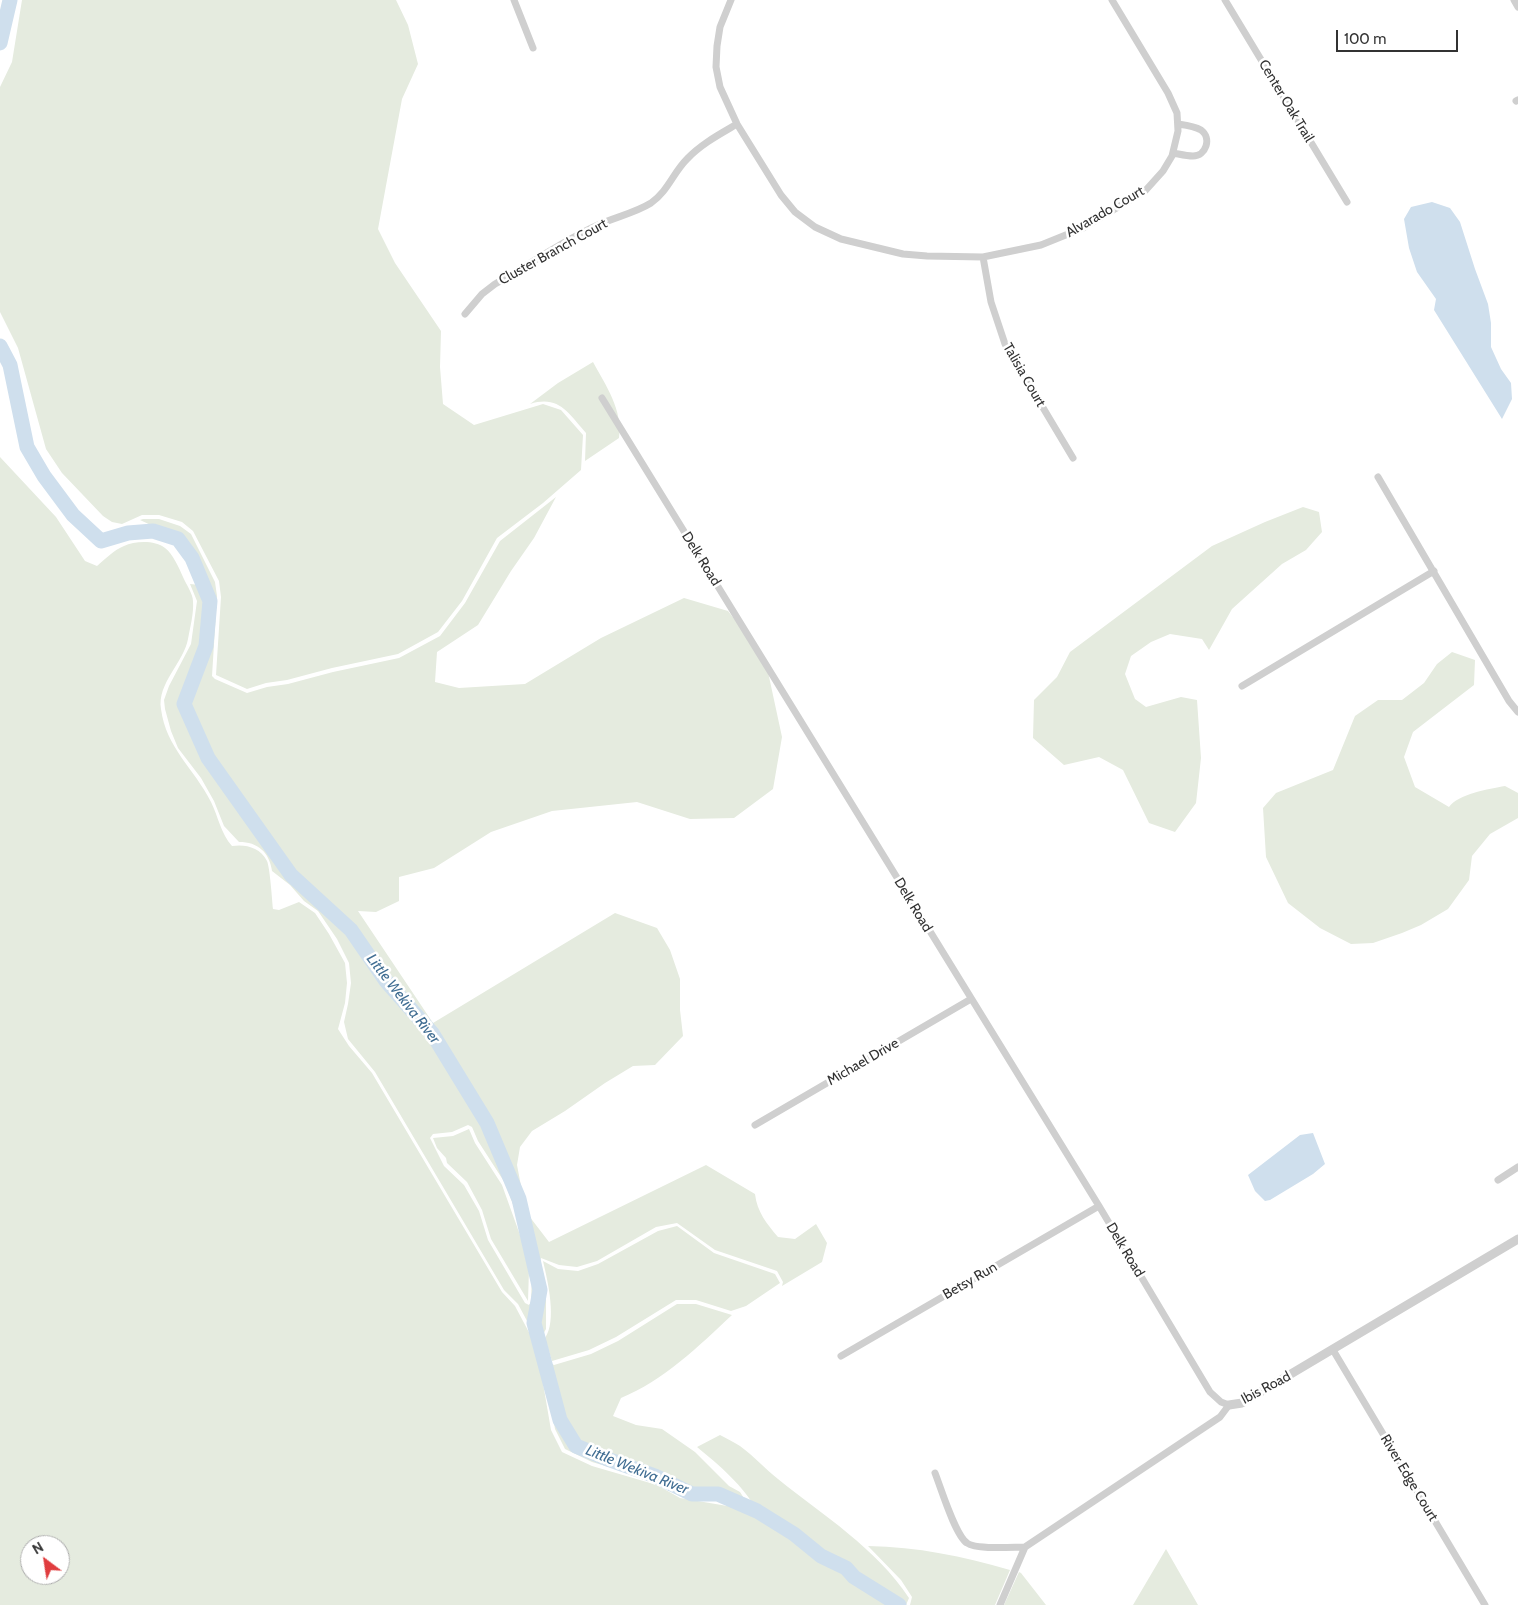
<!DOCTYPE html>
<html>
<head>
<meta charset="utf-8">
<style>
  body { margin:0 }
  #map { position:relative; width:1518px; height:1605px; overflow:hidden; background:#fff; font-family:Cabin,sans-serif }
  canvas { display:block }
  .north { position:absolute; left:20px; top:1535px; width:50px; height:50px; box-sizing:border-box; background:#fff; border:1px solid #adadad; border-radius:50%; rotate:329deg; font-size:14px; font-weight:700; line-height:20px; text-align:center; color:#323232 }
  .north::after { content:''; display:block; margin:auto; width:18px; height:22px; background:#e03d3f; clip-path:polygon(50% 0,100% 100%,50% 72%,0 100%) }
  .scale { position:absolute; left:1336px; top:30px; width:122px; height:22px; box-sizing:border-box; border:2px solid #323232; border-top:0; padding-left:6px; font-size:15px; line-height:18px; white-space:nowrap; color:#323232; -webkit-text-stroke:4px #fff; paint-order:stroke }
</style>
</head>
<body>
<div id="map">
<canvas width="1518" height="1605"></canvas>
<div class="north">N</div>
<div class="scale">100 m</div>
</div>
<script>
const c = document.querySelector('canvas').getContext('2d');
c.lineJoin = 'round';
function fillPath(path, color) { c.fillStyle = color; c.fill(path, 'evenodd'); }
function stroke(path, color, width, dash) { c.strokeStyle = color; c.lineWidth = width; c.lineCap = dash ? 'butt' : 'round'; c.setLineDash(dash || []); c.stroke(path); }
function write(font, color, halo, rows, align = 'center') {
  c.font = font + ' Cabin,sans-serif'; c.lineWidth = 5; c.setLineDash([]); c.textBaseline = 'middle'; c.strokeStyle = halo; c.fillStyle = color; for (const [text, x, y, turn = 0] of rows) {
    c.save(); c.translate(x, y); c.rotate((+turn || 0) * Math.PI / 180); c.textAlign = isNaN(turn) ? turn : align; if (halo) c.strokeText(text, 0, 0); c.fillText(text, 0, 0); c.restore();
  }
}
fillPath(new Path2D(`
  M22 0H396L408 25 418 64 402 99 378 229 395 263 441 331 440 367 443 404 474 425 543 404 561 410 583 435 581 470 543 503 497 538 462 601 438 632 398 654 332 668 287 680 266 683 247 689 216 675 221 597 219 581 193 531 182 522 159 515H142L122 524 112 522 103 516 62 473 46 449 18 348 0 312V87L12 62Z
  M593 362C606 386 623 410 619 438L585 461 586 433C568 413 559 395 530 404L558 383Z
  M0 457 56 517 85 561 97 566C105 559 114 550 124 546 135 541 155 540 165 548 173 554 179 568 183 577 186 584 193 594 193 601 194 613 190 628 188 639 184 662 157 683 161 709 166 748 194 768 211 802 218 816 221 834 232 846 245 844 260 847 267 861 270 868 272 899 273 909L279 910 299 902 315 913 329 934 345 963 347 983 345 1003 338 1029 349 1046 372 1073 502 1292 515 1306 532 1338 539 1360 551 1430 562 1452 592 1466 657 1485 680 1498 757 1511C744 1486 719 1465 697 1447L720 1435C727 1439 734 1442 740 1446 754 1456 765 1469 778 1479 824 1516 876 1548 909 1598L906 1605H0ZM30 1545H60V1575H30Z
  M556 497 534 538 511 571 478 625 437 652 435 682 459 688 525 684 601 638 684 598 728 611 765 658 782 737 773 789 734 818 690 819 637 802 552 811 491 832 434 868 399 877V901L376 912 358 911 433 1023 615 913 657 928 670 950 680 979V1010L683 1036 655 1065 633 1066 605 1083 565 1111 532 1131 520 1147 517 1165 526 1212 549 1242 706 1165 755 1194C757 1212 767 1224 778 1237L795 1239 816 1224 827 1243 822 1262 782 1286 783 1282 777 1271 715 1250 677 1223 656 1227 597 1261 577 1267 559 1265 541 1258 540 1262 546 1287V1329L541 1338 549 1362 554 1365 591 1354 618 1341 677 1304H696L732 1315C699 1346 663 1381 621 1398L613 1416 636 1425 662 1429 695 1452 729 1486 740 1492 749 1506 681 1494 657 1481 592 1462 565 1449 555 1429 543 1359 535 1336 518 1304 504 1290 375 1072 348 1039 344 1022 348 1004 351 983 349 963 337 939 318 911 304 901 290 885 272 871C269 852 258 842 239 842L224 826 214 801 201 778 178 748 171 731 165 709 164 700 169 686 191 644 197 601 190 584 200 585 205 573 190 548 168 533 140 520 143 519H159L180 526 191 534 215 582 217 596 212 676 215 679 247 693 267 687 288 684 333 672 399 658 440 636 465 603 500 541ZM468 1125 472 1127 478 1141 505 1183 524 1234 532 1271 531 1302 529 1305 525 1303 488 1240 479 1211 464 1185 444 1166 430 1138 433 1134 452 1132Z
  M1303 507 1319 512 1322 532 1306 550 1282 564 1232 609 1209 650 1202 639 1170 634 1151 642 1131 656 1125 674 1135 699 1146 707 1181 697 1197 700 1201 758 1196 803 1175 832 1149 823 1123 770 1099 757 1064 765 1033 738 1034 700 1057 677 1070 652 1212 546 1265 522Z
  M1452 652 1475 660 1474 685 1413 732 1404 757 1415 787 1449 807C1458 794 1489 789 1505 786L1518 793V818L1490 834 1472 856 1469 880 1448 909 1421 925 1402 933 1373 943 1351 944 1320 928 1288 903 1266 857 1263 808 1276 793 1333 770 1355 716 1378 700H1402L1424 683 1437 664Z
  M469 1129 475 1143 502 1185 520 1235 529 1270 528 1301 491 1239 482 1210 467 1182 447 1163 446 1158 437 1148 433 1138 453 1136Z
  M677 1226 714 1253 775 1274 780 1283 746 1306 731 1311 696 1300H676L616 1337 589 1350 552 1361 545 1338C557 1321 548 1282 543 1261L558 1269 578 1271 598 1264 658 1231Z
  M868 1546C918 1547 962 1556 1010 1570L995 1605H910L912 1597 901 1580Z
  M1166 1549 1198 1605H1133Z
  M1019 1572 1021 1573 1046 1605H1004Z`), '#e5ebdf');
fillPath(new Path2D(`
  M1432 202 1450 208 1460 222 1475 269 1488 304 1491 323V347L1501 369 1511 383 1512 399 1502 419 1434 310 1436 299 1417 272 1409 248 1404 219 1411 207Z
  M1313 1133 1325 1164 1313 1174 1270 1200 1265 1201 1255 1191 1248 1175 1300 1135Z`), '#cfdfed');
stroke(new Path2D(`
  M0 43 10 0
  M0 346 10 365 27 447 44 476 73 515 101 541 128 533 153 531 178 539 192 558 210 601 206 646 184 704 208 758 291 875 351 930 386 981 432 1033 487 1123 519 1199 540 1290 534 1323 560 1420 576 1446 610 1460 655 1476 692 1494H718L757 1511 794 1534 821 1556 846 1568 854 1577 899 1605`), '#cfdfed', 15);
stroke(new Path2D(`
  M514 0 533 48
  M731 0 720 27 717 46 716 67 720 87 737 124 781 195 795 212 815 227 841 239 903 254 927 256 983 257 1041 245 1083 228 1145 191 1163 171 1172 156 1178 131 1177 113 1168 93 1112 0
  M1225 0 1347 202
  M1514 0 1518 7
  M1516 101 1518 100
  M1173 153C1179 154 1186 156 1193 156 1206 156 1212 138 1201 130 1194 126 1185 125 1178 124
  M983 257 991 302 1005 344 1073 458
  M465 314 482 294 495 284C529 265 562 241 598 225 615 217 635 213 651 203 668 191 673 173 687 159 701 144 720 134 737 124
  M602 398 1099 1206 1210 1392 1221 1402 1229 1405 1220 1417 1025 1547 1000 1605
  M1378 477 1509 701 1518 712
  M1242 686 1434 571
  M755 1125 971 999
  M1498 1180 1518 1167
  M1333 1350 1485 1605
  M841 1356 1099 1206
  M935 1473C941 1488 955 1535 967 1543 977 1550 1012 1547 1025 1547`), '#cfcfcf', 7);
stroke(new Path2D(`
  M1229 1405 1242 1403 1518 1239`), '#cfcfcf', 9);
write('14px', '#323232', '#fff', [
  ["Center Oak Trail",1286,101,59],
  ["Alvarado Court",1105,212,-30],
  ["Cluster Branch Court",553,252,-29],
  ["Talisia Court",1024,375,60],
  ["Delk Road",701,559,58],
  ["Delk Road",913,905,59],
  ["Michael Drive",863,1062,-30],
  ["Delk Road",1125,1250,59],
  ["Betsy Run",970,1281,-30],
  ["Ibis Road",1266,1388,-28],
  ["River Edge Court",1409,1478,59]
]);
write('italic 15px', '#416e93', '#fff', [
  ["Little Wekiva River",403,999,52],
  ["Little Wekiva River",637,1470,22]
]);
</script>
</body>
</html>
